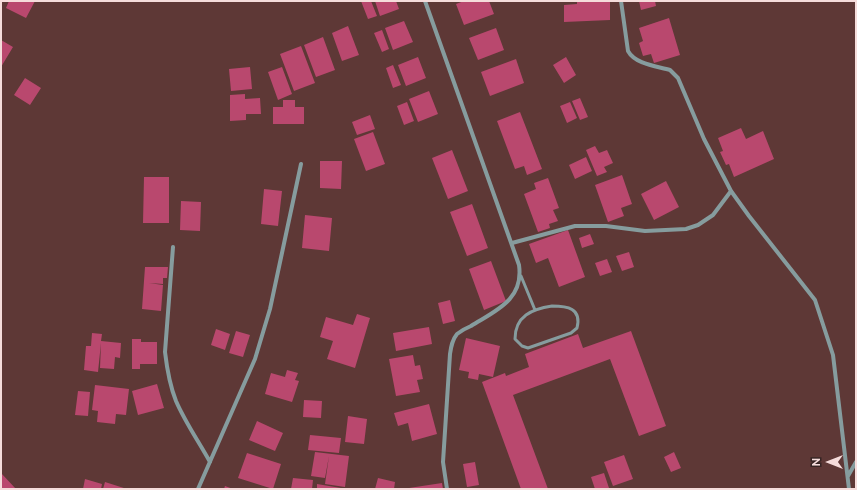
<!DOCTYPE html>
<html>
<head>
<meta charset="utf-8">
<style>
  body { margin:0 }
  #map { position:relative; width:857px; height:490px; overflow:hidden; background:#5e3836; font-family:Raleway,sans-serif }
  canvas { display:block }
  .frame { position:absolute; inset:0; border:2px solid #f5dcdb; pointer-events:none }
  .north { position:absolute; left:809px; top:442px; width:40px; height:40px; -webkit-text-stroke:3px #372524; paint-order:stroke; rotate:270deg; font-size:11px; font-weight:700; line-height:16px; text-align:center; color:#f5dcdb }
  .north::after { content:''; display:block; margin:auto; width:14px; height:18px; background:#f5dcdb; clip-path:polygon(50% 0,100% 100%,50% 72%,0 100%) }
</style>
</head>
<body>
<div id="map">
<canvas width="857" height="490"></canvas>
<div class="frame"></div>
<div class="north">N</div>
</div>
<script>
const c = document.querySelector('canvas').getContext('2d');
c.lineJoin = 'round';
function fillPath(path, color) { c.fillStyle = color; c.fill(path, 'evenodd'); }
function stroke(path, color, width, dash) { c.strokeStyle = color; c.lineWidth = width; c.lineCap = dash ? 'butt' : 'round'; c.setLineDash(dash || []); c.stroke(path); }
fillPath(new Path2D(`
  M9 1H35L26 18 6 8Z
  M361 1H371L377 16 368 19Z
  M375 1H396L399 9 380 16Z
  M464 1H489L494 14 464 25 456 4Z
  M577 1H610V20L564 22V5L577 4Z
  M639 1H655L656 6 641 10Z
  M669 18 680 55 654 63 651 54 643 56 639 43 643 41 639 28Z
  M404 21 413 42 393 50 385 28Z
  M348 26 359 55 342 61 332 33Z
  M496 28 504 50 478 60 469 38Z
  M382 30 389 49 382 52 374 33Z
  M323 37 335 70 316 77 304 45Z
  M1 40 13 47 1 67Z
  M301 46 315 83 294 91 280 54Z
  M418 57 426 78 406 86 398 65Z
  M566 57 576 75 564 83 553 65Z
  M516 59 524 83 490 96 481 72Z
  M393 65 401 85 393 88 386 68Z
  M250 67 252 89 231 91 229 69Z
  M282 67 292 94 278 100 268 72Z
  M25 78 41 88 30 105 14 95Z
  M429 91 438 114 418 122 409 99Z
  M245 94V99L260 98 261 114H246V120L230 121V95Z
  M580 98 588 117 580 120 572 101Z
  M283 100H295V107H304V124H273V107H283Z
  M407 102 414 121 404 125 397 106Z
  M570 102 577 118 567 123 560 106Z
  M520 112 542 169 527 175 524 166 515 169 497 121Z
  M370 115 375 129 357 135 352 122Z
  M741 128 746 139 763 131 774 159 734 177 729 164 726 165 720 152 723 151 718 138Z
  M373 132 385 164 366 171 354 139Z
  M595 146 599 153 607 150 613 163 604 167 607 172 597 176 586 150Z
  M452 150 468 191 448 199 432 158Z
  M586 157 592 171 575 179 569 165Z
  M320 161H342L341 189 320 188Z
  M622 175 632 204 621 208 624 216 608 222 595 185Z
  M144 177H169V223H143Z
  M548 178 559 208 553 210 558 221 549 224 550 228 538 232 524 194 536 189 534 183Z
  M666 181 679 207 654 220 641 194Z
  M264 189 282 191 278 226 261 224Z
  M181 201 201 202 200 231 180 230Z
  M472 204 488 248 467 256 450 212Z
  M305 215 332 218 329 251 302 248Z
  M568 230 585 277 559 287 548 258 536 263 529 244Z
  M590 234 594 244 582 248 579 238Z
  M629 252 634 267 622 271 616 256Z
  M607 259 612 272 600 276 595 263Z
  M491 261 506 301 484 310 469 269Z
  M145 267H168L167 278H163V284L149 283 163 285 161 311 142 309Z
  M450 300 455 321 443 324 438 303Z
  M357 314 370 318 355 368 327 359 333 341 320 337 326 317 353 325Z
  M429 327 432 344 396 351 393 333Z
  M216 329 230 334 225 350 211 345Z
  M236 331 250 335 243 357 229 353Z
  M631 331 666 426 639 436 610 359 513 395 548 489H521L482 382 505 373 506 376 529 367 525 354 578 334 583 348Z
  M92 333 102 334 101 341 121 343 120 358 115 357 114 369 100 368 101 343 98 372 84 370 86 346H91Z
  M466 338 500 346 493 377 479 374 478 380 468 378 469 372 459 370Z
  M132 339H141V342H157V364H140V369H132Z
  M413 355 415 366 420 365 423 379 417 380 420 392 396 396 389 359Z
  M287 370 298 373 295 380 299 381 292 402 265 394 271 373 285 377Z
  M157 384 164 408 138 415 132 391Z
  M95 385 129 389 126 415 116 414 115 424 97 422 98 411 92 410Z
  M78 391 90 392 88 416 75 415Z
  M304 400 322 401 321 418 303 417Z
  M429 404 437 434 412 441 408 423 398 426 394 413Z
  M348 416 367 419 364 444 345 442Z
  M257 421 283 433 275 451 249 440Z
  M310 435 341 438 339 453 308 450Z
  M315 452 349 456 345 487 325 484 329 456 325 478 311 476Z
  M674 452 681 468 671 472 664 457Z
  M247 453 281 464 273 489 238 478Z
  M624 455 633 479 613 486 604 462Z
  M475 462 479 485 467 487 463 464Z
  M1 473 16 489H1Z
  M604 473 609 488 595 489 591 477Z
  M293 478 313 480 312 489H291Z
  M378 478 395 482 394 489H375Z
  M85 479 102 484 101 489H83Z
  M105 482 127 489H103Z
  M442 483 443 489H409V488Z
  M317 484 341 488 340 489H317Z
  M225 486 233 489H224Z`), '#b9486e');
stroke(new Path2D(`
  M521 276 535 310
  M552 306C567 306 582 308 577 328L571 333 528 348 522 346 515 339C515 316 532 309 552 306Z`), '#869c9e', 3);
stroke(new Path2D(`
  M425 1 519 265C524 300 495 311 471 326 466 328 461 331 457 334 452 340 451 347 450 354L443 462 447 489
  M621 1 628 51C635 64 656 66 670 70L678 78 704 139 731 191 749 216 815 300 833 355 849 489
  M512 243 575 226H606L645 231 686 229 698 225 713 215 731 191
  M173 247 165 352C167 369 170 386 176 401 185 422 199 442 210 462
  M848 476 856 462
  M198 489 255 359 270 309 301 164`), '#869c9e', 4);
</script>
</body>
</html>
